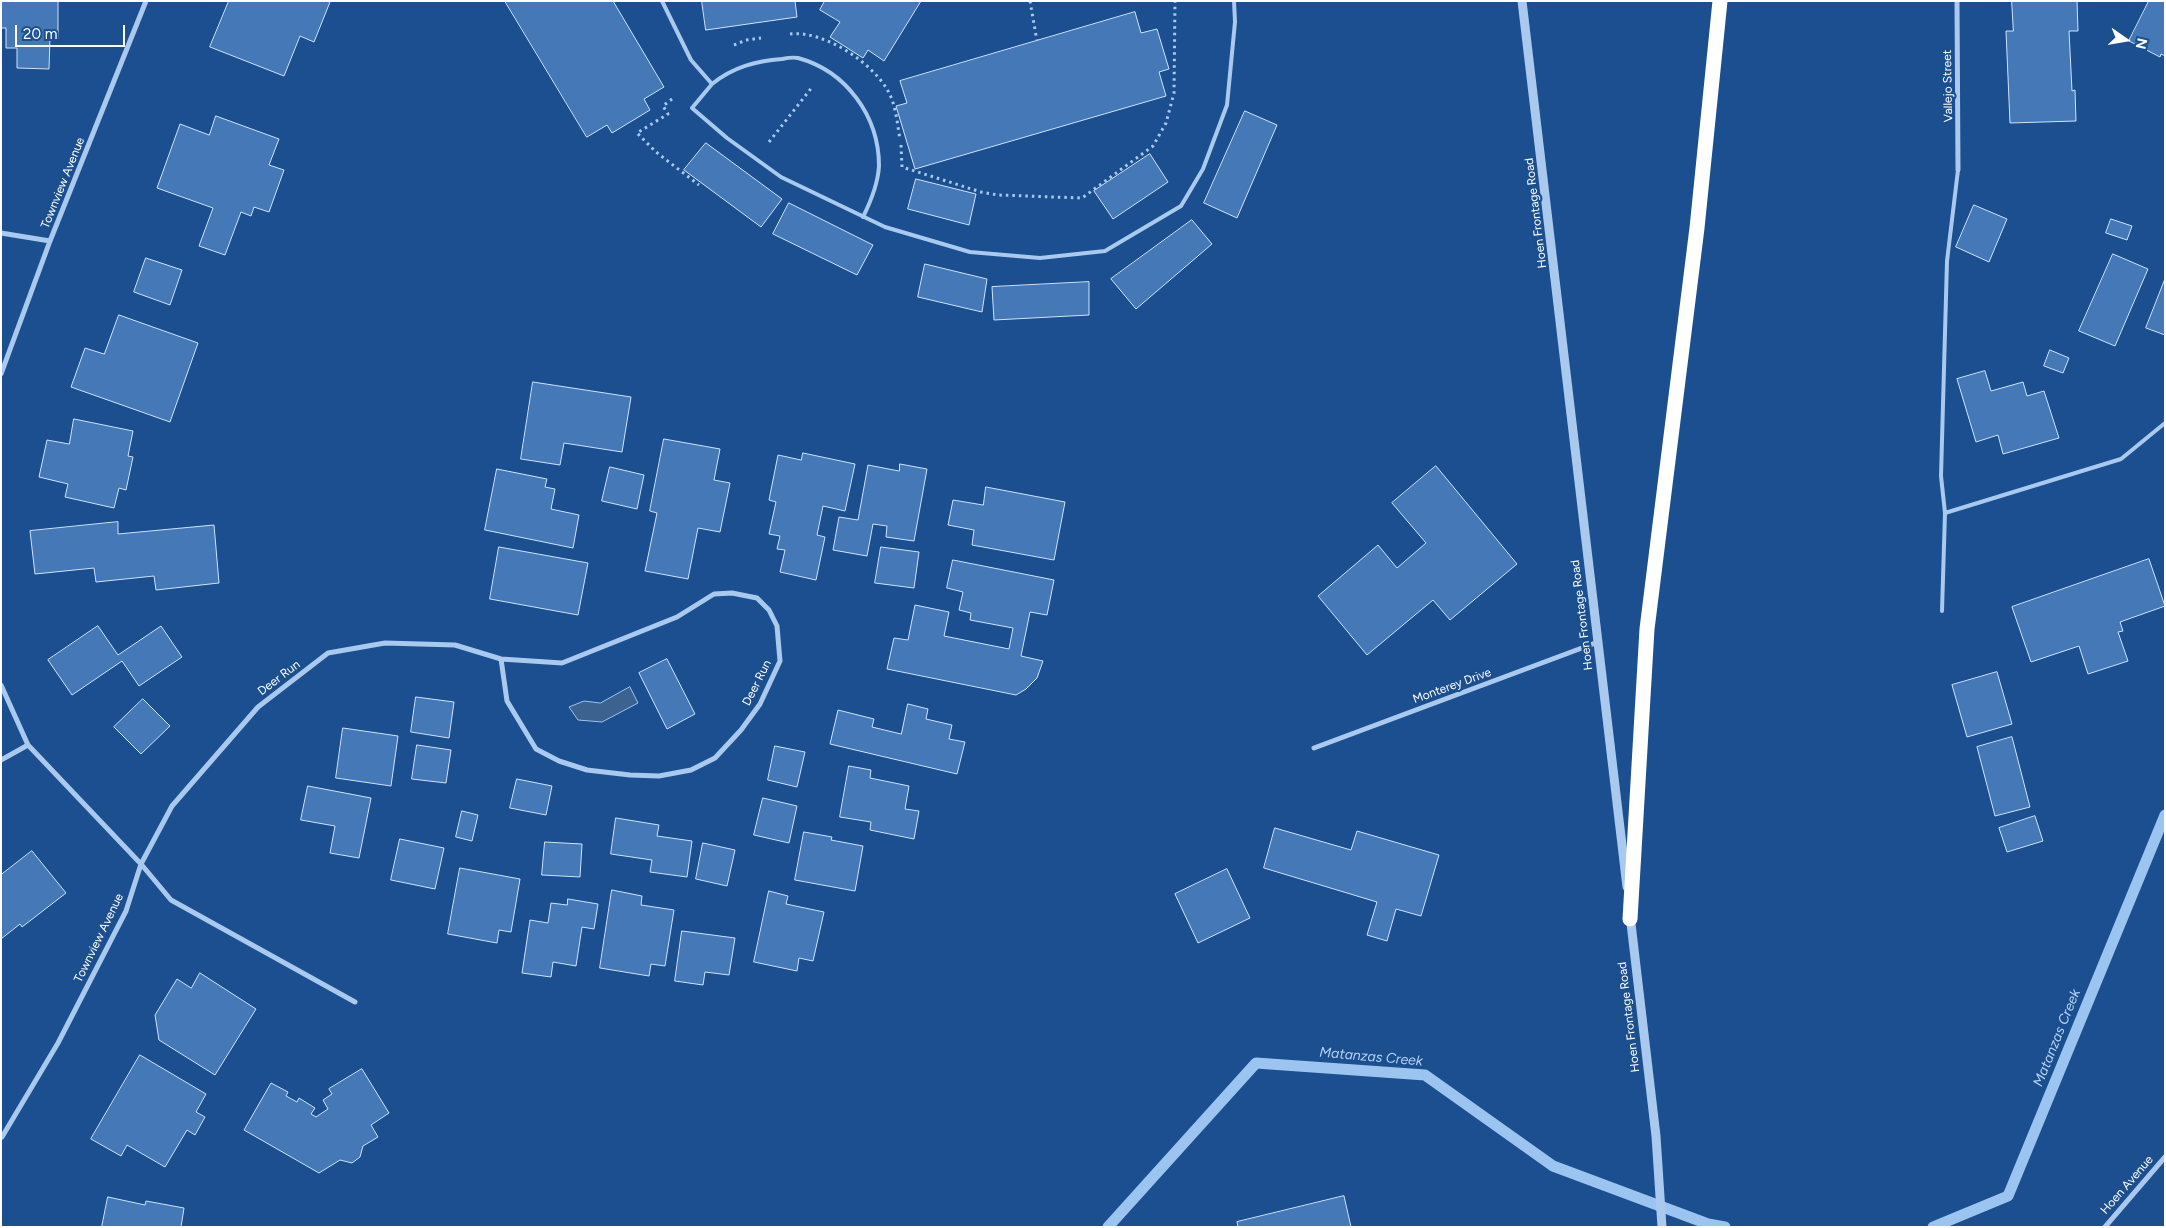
<!DOCTYPE html>
<html>
<head>
<meta charset="utf-8">
<style>
  body { margin:0 }
  #map { position:relative; width:2166px; height:1228px; overflow:hidden; background:#1b4f8f; font-family:Figtree,sans-serif }
  canvas { display:block }
  .frame { position:absolute; inset:0; border:2px solid #fff; pointer-events:none }
  .north { position:absolute; left:2101px; top:15px; width:50px; height:50px; -webkit-text-stroke:4px #1b4f8f; paint-order:stroke; rotate:103deg; font-size:14px; font-weight:700; line-height:20px; text-align:center; color:#fff }
  .north::after { content:''; display:block; margin:auto; width:18px; height:22px; background:#fff; clip-path:polygon(50% 0,100% 100%,50% 72%,0 100%) }
  .scale { position:absolute; left:15px; top:25px; width:110px; height:22px; box-sizing:border-box; border:2px solid #fff; border-top:0; padding-left:6px; font-size:15px; line-height:18px; white-space:nowrap; color:#fff; -webkit-text-stroke:4px #1b4f8f; paint-order:stroke }
</style>
</head>
<body>
<div id="map">
<canvas width="2166" height="1228"></canvas>
<div class="frame"></div>
<div class="north">N</div>
<div class="scale">20 m</div>
</div>
<script>
const c = document.querySelector('canvas').getContext('2d');
c.lineJoin = 'round';
function fillPath(path, color) { c.fillStyle = color; c.fill(path, 'evenodd'); }
function stroke(path, color, width, dash) { c.strokeStyle = color; c.lineWidth = width; c.lineCap = dash ? 'butt' : 'round'; c.setLineDash(dash || []); c.stroke(path); }
function write(font, color, halo, rows, align = 'center') {
  c.font = font + ' Figtree,sans-serif'; c.lineWidth = 4.5; c.setLineDash([]); c.textBaseline = 'middle'; c.strokeStyle = halo; c.fillStyle = color; for (const [text, x, y, turn = 0] of rows) {
    c.save(); c.translate(x, y); c.rotate((+turn || 0) * Math.PI / 180); c.textAlign = isNaN(turn) ? turn : align; if (halo) c.strokeText(text, 0, 0); c.fillText(text, 0, 0); c.restore();
  }
}
const water = new Path2D(`
  M630 687 638 703 602 722 578 720 569 707 584 701 600 703Z`);
fillPath(water, '#3c6290');
stroke(water, '#9cc4f0', 1);
stroke(new Path2D(`
  M1108 1227 1256 1063 1425 1075 1553 1166 1708 1224 1725 1227
  M1933 1227 2008 1196 2165 815`), '#9cc4f0', 11);
const building = new Path2D(`
  M1 1H58V39L50 38 49 69 17 68V48H6V28H1Z
  M229 1H327L330 2 314 42 300 36 284 76 210 47Z
  M505 1H613L664 87 644 99 650 110 612 133 607 125 587 137Z
  M702 1H795L797 17 706 30Z
  M825 1H921L884 61 868 50 863 58 830 37 840 22 820 10Z
  M2012 1H2077L2078 31H2069L2072 91 2075 90 2076 121 2010 123 2006 31H2013Z
  M2149 1H2165V56L2161 54 2160 57 2129 41Z
  M1135 12 1141 33 1157 29 1169 69 1159 72 1166 96 915 169 896 106 907 103 900 81Z
  M1245 111 1277 125 1237 218 1204 203Z
  M216 116 279 139 269 165 284 170 269 212 254 207 251 216 241 212 225 255 199 246 213 208 157 188 180 124 209 135Z
  M706 143 782 199 761 227 684 170Z
  M1150 154 1168 182 1113 219 1094 191Z
  M916 179 976 194 969 225 908 209Z
  M789 203 873 245 857 275 773 234Z
  M1974 205 2007 219 1989 262 1956 247Z
  M2111 219 2132 226 2127 240 2106 233Z
  M1192 220 1212 244 1136 309 1111 279Z
  M2113 254 2148 269 2115 346 2079 331Z
  M146 258 182 270 170 305 134 292Z
  M925 264 987 279 982 312 918 297Z
  M2165 279V335L2146 328Z
  M1089 282V315L994 320 992 287Z
  M119 315 198 343 170 422 71 387 85 348 104 354Z
  M2050 350 2069 358 2063 373 2044 366Z
  M1985 371 1991 391 2023 382 2027 396 2044 391 2059 438 2003 454 1998 435 1976 442 1957 379Z
  M533 382 631 397 622 452 564 443 560 465 521 459Z
  M74 419 133 431 128 456 133 457 126 490 119 488 114 508 65 497 68 484 39 477 47 440 69 444Z
  M664 439 720 449 714 480 730 483 720 532 698 528 688 579 645 571 657 513 650 511Z
  M803 453 855 464 845 511 823 506 817 535 825 537 816 580 780 572 785 550 777 549 780 536 769 534 776 502 769 500 778 455 801 460Z
  M900 464 927 469 914 541 886 537 887 526 873 524 867 556 833 550 839 517 858 520 868 465 899 471Z
  M1436 466 1517 564 1450 620 1433 600 1367 655 1318 596 1378 545 1397 568 1426 543 1392 503Z
  M610 467 644 475 637 509 602 501Z
  M497 469 547 479 545 487 555 489 551 509 579 515 573 548 485 530Z
  M986 487 1065 502 1054 560 972 545 974 530 948 525 953 500 983 505Z
  M118 522V534L214 525 219 583 156 590 154 576 96 582 94 568 35 574 30 531Z
  M499 547 588 563 578 615 490 599Z
  M881 547 919 552 914 588 875 583Z
  M2149 559 2165 606 2120 622 2123 631 2118 632 2128 661 2088 674 2079 646 2031 662 2012 607Z
  M953 560 1054 580 1047 615 1030 612 1021 656 1043 661 1037 678 1026 689 1016 695 887 669 894 638 908 640 915 605 949 612 944 636 1009 649 1013 628 970 620 971 613 959 610 963 592 947 588Z
  M98 626 118 655 161 626 182 657 139 686 122 661 72 695 48 660Z
  M667 659 695 714 667 729 639 673Z
  M1997 672 2012 724 1967 737 1952 685Z
  M416 697 454 702 449 738 411 732Z
  M143 699 170 726 141 754 114 727Z
  M908 704 928 709 926 719 952 725 949 739 965 742 957 774 830 744 838 710 874 719 872 727 901 734Z
  M343 728 398 736 391 786 336 778Z
  M2012 737 2030 807 1995 816 1977 747Z
  M417 745 451 750 446 783 412 779Z
  M775 746 805 752 797 787 768 780Z
  M849 766 871 770 870 778 909 786 905 809 919 811 914 839 870 830 871 822 840 817Z
  M517 779 552 786 546 815 510 808Z
  M308 786 371 798 359 858 330 853 335 826 301 820Z
  M763 798 797 806 789 843 754 835Z
  M462 811 478 815 472 841 456 837Z
  M2035 816 2043 841 2007 852 1999 828Z
  M616 818 659 825 657 836 692 841 687 877 650 872 652 860 611 854Z
  M1275 828 1351 850 1357 831 1439 855 1421 916 1396 909 1387 941 1367 935 1377 902 1264 868Z
  M804 832 832 837 831 840 863 846 855 891 795 880Z
  M400 839 444 848 435 889 391 880Z
  M545 842 582 844 580 877 542 875Z
  M703 843 735 850 727 886 696 879Z
  M32 851 66 893 22 927 20 924 1 939V875Z
  M460 868 520 879 511 932 499 930 497 943 448 934Z
  M1227 869 1250 918 1198 943 1175 894Z
  M612 890 642 896 641 905 674 910 665 966 651 964 649 976 600 968Z
  M769 891 788 896 786 904 824 912 813 961 799 958 797 971 754 962Z
  M568 899 598 904 594 929 582 927 576 966 553 962 551 977 522 973 530 920 548 923 551 903 567 905Z
  M682 931 735 938 729 975 705 972 703 985 675 981Z
  M200 973 256 1009 215 1075 159 1040 155 1015 177 979 191 988Z
  M140 1055 206 1094 196 1112 205 1117 195 1135 187 1130 165 1167 127 1145 121 1156 91 1139Z
  M362 1069 389 1113 371 1125 378 1137 363 1146 360 1157 352 1163 340 1160 319 1173 244 1130 271 1083 288 1092 286 1096 297 1102 299 1098 315 1108 311 1114 316 1117 328 1109 323 1100 332 1094 329 1089Z
  M1344 1196 1351 1227H1238L1237 1222Z
  M108 1197 145 1205 146 1201 184 1208 181 1227H102Z`);
fillPath(building, '#4478b7');
stroke(building, '#cfe3fa', 1);
stroke(new Path2D(`
  M1030 1 1037 41
  M790 34C823 30 872 62 888 91 896 105 897 123 900 139
  M734 45 746 40 761 38
  M672 99 663 106 668 114 637 133 656 152 699 185
  M769 142 813 86
  M901 145 902 167 981 192 998 195 1082 198 1153 146 1166 123 1174 93 1175 1`), '#a9c9ee', 3, [2.5, 4]);
stroke(new Path2D(`
  M662 1 691 60 712 84 692 108 727 138 781 177 885 227 970 252 1040 258 1105 251 1181 206 1203 169 1227 105 1235 22 1234 1
  M712 84C733 67 756 61 782 59 787 58 793 57 798 58 846 71 879 116 879 166 878 184 871 201 863 217
  M1945 513 2121 459 2165 423
  M1942 611 1945 513 1941 476 1947 261 1958 170`), '#a9c9ee', 4);
stroke(new Path2D(`
  M1957 1 1958 170
  M1 233 50 241
  M1 374 50 241 146 1
  M1 685 28 745 141 864 126 911 58 1043 2 1137
  M1314 748 1598 642
  M1 760 28 745
  M355 1002 171 900 141 864 172 806 258 707 328 653 385 643 455 645 501 659 562 663 677 617 714 594 732 593 757 598 769 610 777 626 780 661 760 704 741 730 715 758 691 770 659 776 630 775 587 770 559 761 536 749 507 701 501 659
  M2105 1227 2165 1157`), '#a9c9ee', 5);
stroke(new Path2D(`
  M1522 1 1627 887
  M1630 915 1656 1136 1662 1227`), '#a9c9ee', 9);
stroke(new Path2D(`
  M1630 919 1647 629 1697 228 1720 1`), '#fff', 15);
write('12px', '#fff', '#1b4f8f', [
  ["Vallejo Street",1948,86,-91],
  ["Townview Avenue",63,183,-68],
  ["Hoen Frontage Road",1536,213,-97],
  ["Hoen Frontage Road",1582,615,-97],
  ["Deer Run",279,678,-37],
  ["Deer Run",757,683,-63],
  ["Monterey Drive",1452,686,-20],
  ["Townview Avenue",99,938,-64],
  ["Hoen Frontage Road",1629,1017,-97],
  ["Hoen Avenue",2127,1185,-49]
]);
write('italic 14px', '#b5d3f5', '#1b4f8f', [
  ["Matanzas Creek",2057,1038,-68],
  ["Matanzas Creek",1371,1057,5]
]);
</script>
</body>
</html>
